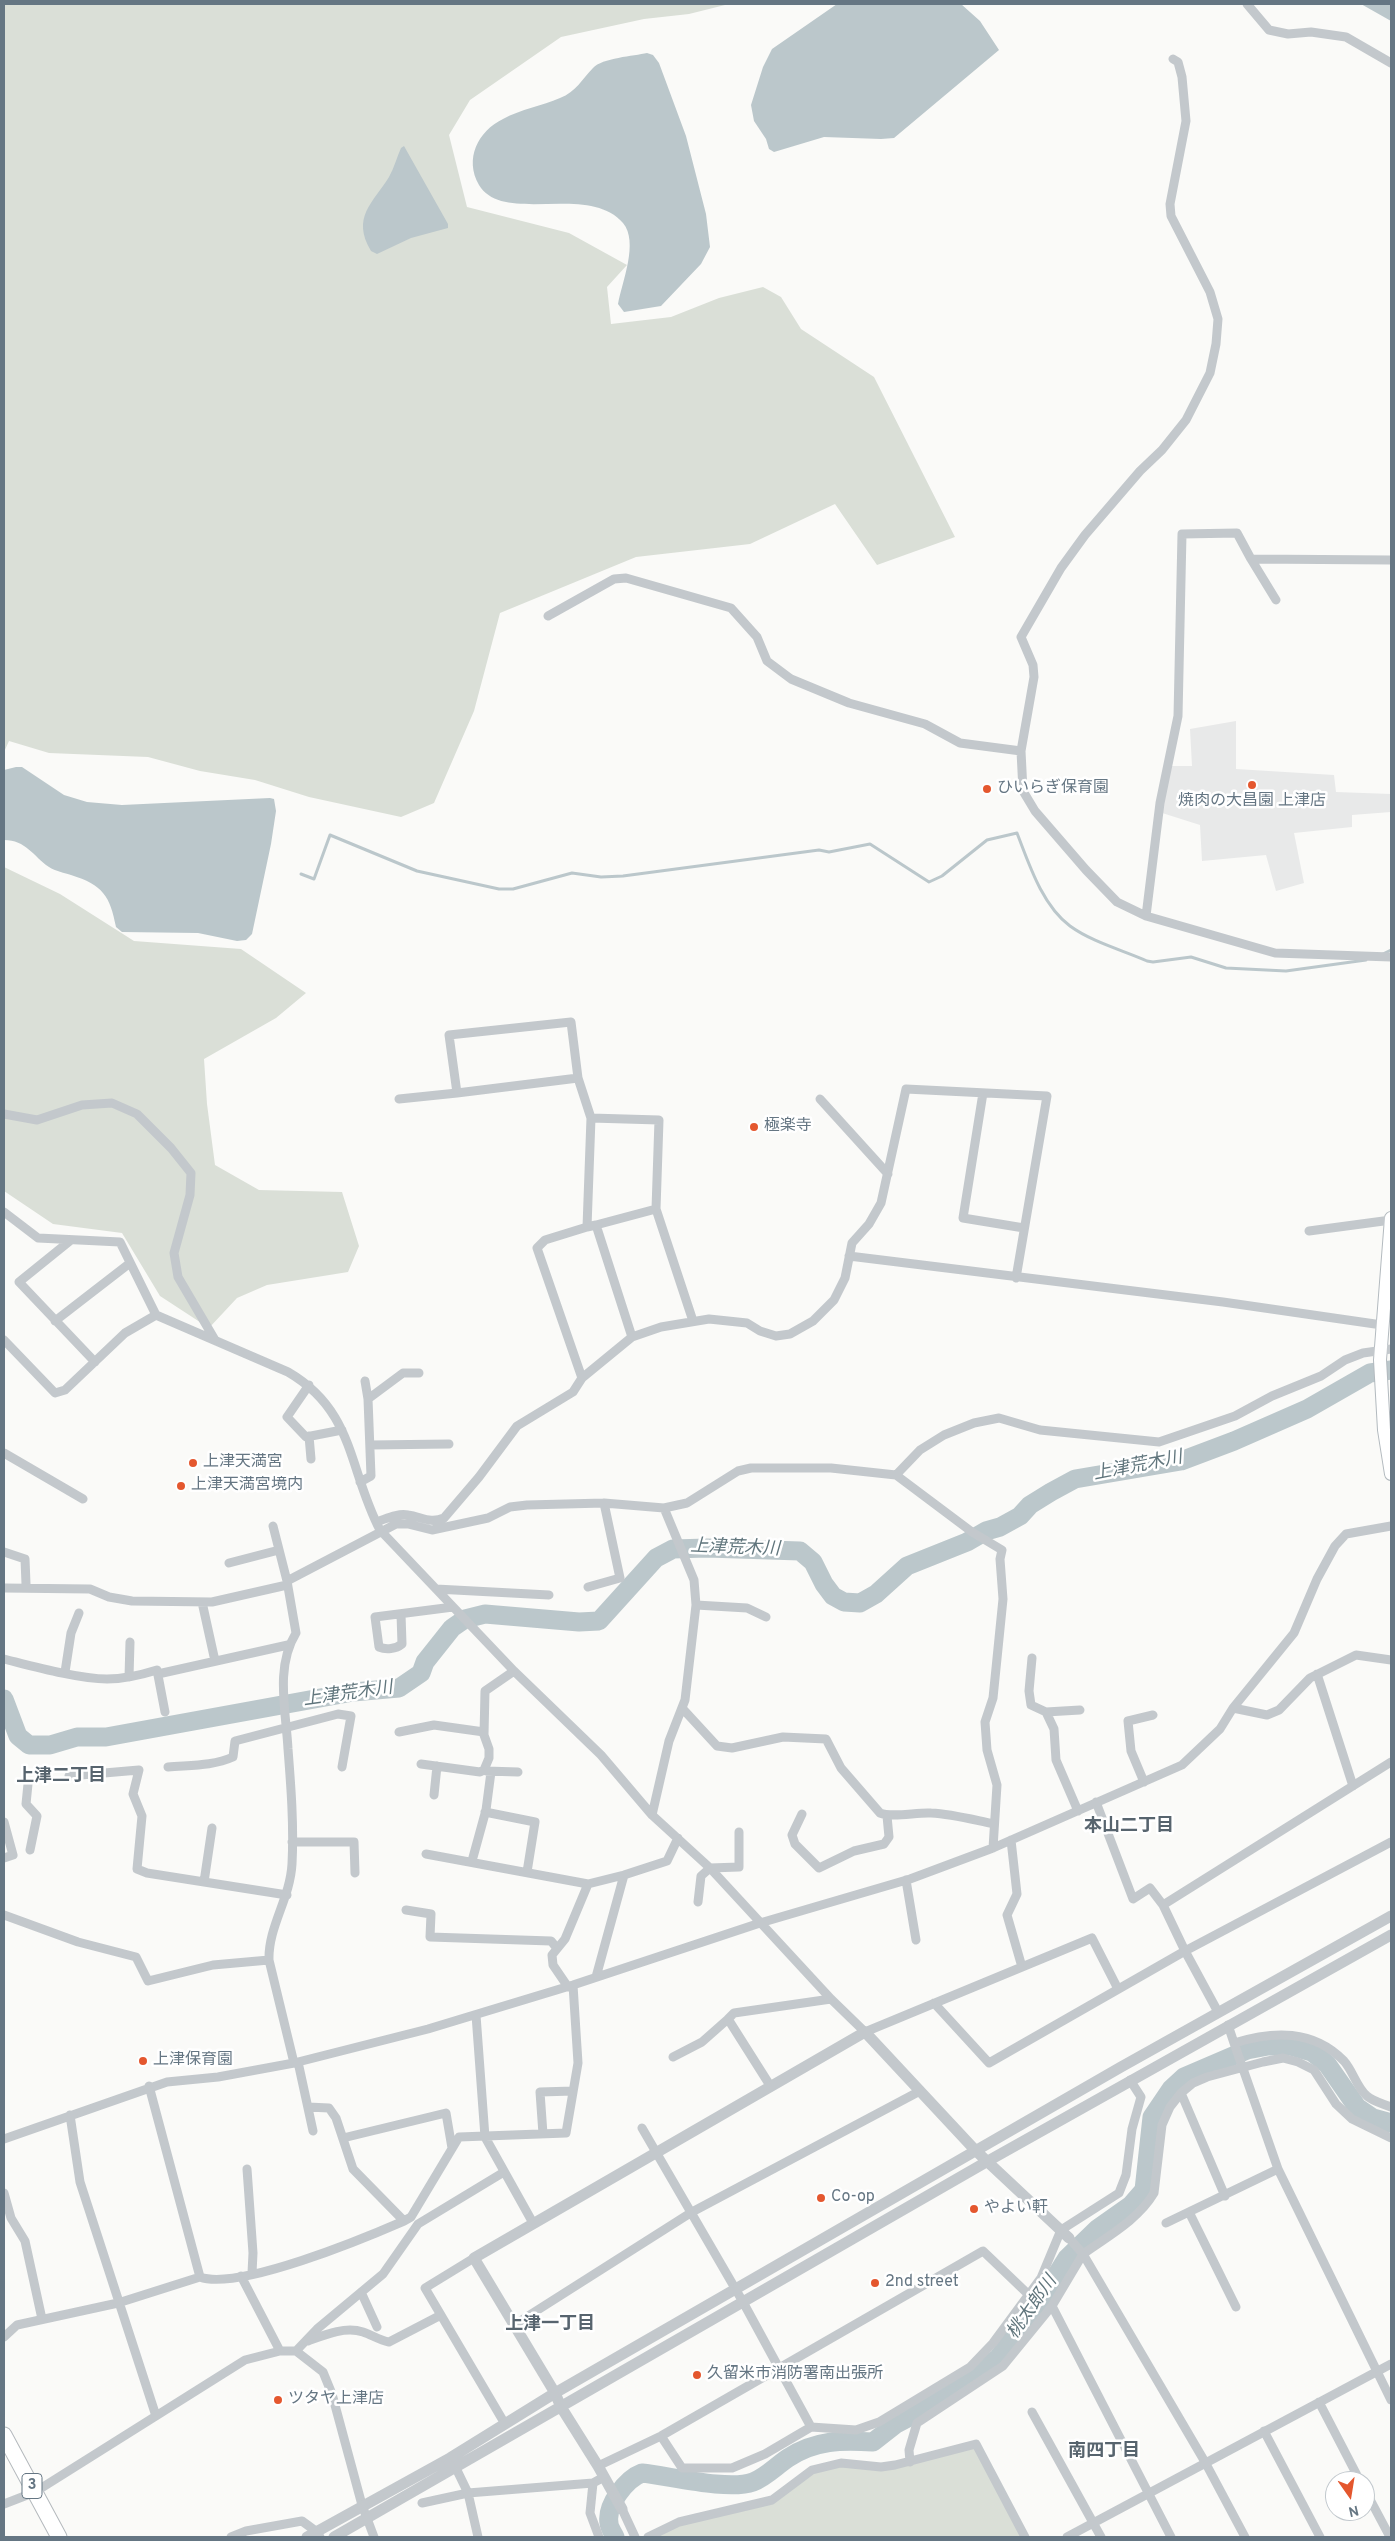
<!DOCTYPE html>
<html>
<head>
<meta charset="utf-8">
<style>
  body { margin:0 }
  #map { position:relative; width:1395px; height:2541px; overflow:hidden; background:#fafaf8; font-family:Overpass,sans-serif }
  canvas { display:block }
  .frame { position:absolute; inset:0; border:5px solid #657683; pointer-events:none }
  .north { position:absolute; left:1325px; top:2471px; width:50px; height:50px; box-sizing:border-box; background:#fff; border:1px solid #c1c8cd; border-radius:50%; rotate:167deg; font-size:14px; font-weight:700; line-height:20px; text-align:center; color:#657683 }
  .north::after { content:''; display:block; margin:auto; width:18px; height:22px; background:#e4572e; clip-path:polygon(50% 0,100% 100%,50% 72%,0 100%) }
</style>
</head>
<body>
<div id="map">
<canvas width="1395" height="2541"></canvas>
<div class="frame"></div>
<div class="north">N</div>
</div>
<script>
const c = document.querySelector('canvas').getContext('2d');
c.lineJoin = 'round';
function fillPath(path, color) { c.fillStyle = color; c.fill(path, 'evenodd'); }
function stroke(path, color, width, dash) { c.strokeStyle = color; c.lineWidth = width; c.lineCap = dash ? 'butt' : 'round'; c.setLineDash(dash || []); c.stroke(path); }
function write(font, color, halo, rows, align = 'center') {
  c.font = font + ' Overpass,"Noto Sans JP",sans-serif'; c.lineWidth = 5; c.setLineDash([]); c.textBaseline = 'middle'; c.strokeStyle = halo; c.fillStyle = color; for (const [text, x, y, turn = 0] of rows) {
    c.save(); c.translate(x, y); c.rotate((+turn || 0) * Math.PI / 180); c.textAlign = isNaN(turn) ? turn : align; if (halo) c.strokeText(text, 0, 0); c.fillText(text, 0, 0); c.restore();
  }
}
fillPath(new Path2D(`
  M1236 721V769L1334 775 1336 792 1391 794V812L1352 815V827L1294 833 1304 883 1276 891 1266 855 1202 861 1200 825 1159 812 1170 766H1192L1190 729Z`), '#e8e9e9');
fillPath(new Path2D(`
  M4 4H729L689 14 644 19 561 37 470 100 449 135 467 207 569 233 627 265 607 287 611 324 671 317 719 298 763 287 781 297 801 329 874 377 955 537 877 565 835 504 750 544 636 557 500 613 474 711 434 803 401 817 309 797 255 780 200 771 148 757 49 753 9 741 4 752Z
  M4 867 60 894 134 941 241 949 306 993 276 1018 204 1059 207 1104 215 1165 259 1190 342 1192 359 1246 348 1272 267 1285 237 1298 209 1328 160 1296 122 1233 53 1224 4 1191Z
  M976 2444 1025 2537H648L679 2522 772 2500 812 2470 841 2463 881 2467Z`), '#dadfd7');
fillPath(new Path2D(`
  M837 4H961L980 21 999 50 894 138 881 139 824 137 774 152 769 149 766 139 754 121 751 105 763 67 772 49Z
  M1361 4 1391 5V21Z
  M647 53 653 55 659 63 686 136 706 214 710 247 701 264 661 306 624 312 618 304C622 282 639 242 623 223 588 183 503 225 479 185 464 159 478 131 503 119 521 109 542 106 560 98 576 92 582 79 593 68 602 58 634 56 647 53Z
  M404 146 448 224V228L411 238 377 254 371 251C351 217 373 203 389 177 394 168 397 157 401 148Z
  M16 767H22L64 795 87 802 122 805 270 798 274 799 276 811 271 844 252 934 246 940 237 941 198 933 122 932 116 927C110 896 103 885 71 875 65 873 55 871 49 867 33 856 26 840 4 840V770Z`), '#bbc7cb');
stroke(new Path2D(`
  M301 874 314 879 330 835 417 871 499 889H513L572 873 601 877 623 876 819 850 829 852 870 844 929 882 942 876 987 840 1017 833C1029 864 1042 905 1070 926 1092 942 1122 950 1147 961L1153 962 1191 957 1226 968 1286 971 1366 960
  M1383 954 1391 950`), '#bbc7cb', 3);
stroke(new Path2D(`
  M4 1699 18 1736 29 1745H50L77 1737H106L353 1692 399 1688 421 1673 425 1662 452 1628 465 1619 485 1614 579 1622 599 1621 656 1558 673 1549 707 1548 800 1551 813 1562 824 1584 833 1596 844 1602 860 1603 876 1594 907 1566 967 1542 986 1531 1000 1527 1020 1516 1030 1505 1051 1492 1075 1479 1181 1461 1234 1441 1307 1409 1370 1373 1391 1370
  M615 2537C613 2533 609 2527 609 2523 606 2505 626 2479 642 2473 670 2476 728 2491 753 2482 766 2477 776 2466 788 2458 815 2440 842 2440 873 2442L896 2424 917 2413 998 2358 1035 2309 1067 2258 1097 2229 1131 2205 1144 2190 1152 2117 1171 2089 1184 2077 1247 2050 1268 2046H1291L1312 2052 1327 2064 1357 2107 1373 2118 1391 2123`), '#bbc7cb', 19);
const secondary = new Path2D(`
  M1391 1218 1380 1360 1384 1430 1391 1474`);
const trunk = new Path2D(`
  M4 2435 59 2537`);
stroke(secondary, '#b3babf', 14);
stroke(trunk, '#b4b9bd', 17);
stroke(new Path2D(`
  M1247 4 1269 30 1288 34 1311 32 1346 37 1391 63
  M1173 59 1178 62 1182 77 1186 121 1170 204 1171 216 1210 292 1218 319 1216 344 1210 373 1186 420 1162 450 1140 471 1085 535 1061 568 1021 637 1033 665 1034 677 1021 751 1023 791 1035 811 1086 870 1117 902 1146 916 1275 953 1391 957
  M1251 559 1276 600
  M548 616 614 579 626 578 731 608 757 637 767 661 791 679 849 703 925 724 960 743 1021 751
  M1146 916 1160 803 1178 716 1182 534 1237 533 1251 559 1391 560
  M571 1022 578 1078 457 1093 449 1035Z
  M578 1078 591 1118 587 1227 545 1240 537 1248 582 1378
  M983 1093 963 1218 1024 1228
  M399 1099 457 1093
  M820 1099 888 1174
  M4 1114 37 1120 82 1105 112 1103 137 1114 171 1148 191 1173 190 1195 174 1253 178 1277 215 1340
  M591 1118 659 1120 656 1209 693 1321
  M4 1212 38 1238 120 1242 156 1315 288 1372C355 1411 348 1469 380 1530L514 1671 601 1755 652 1815 710 1868 831 1999 865 2032 1092 1938 1118 1989
  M596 1225 656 1209
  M587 1227 596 1225 632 1337
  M1309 1231 1391 1220
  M71 1240 19 1282 95 1362
  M849 1256 1223 1302 1382 1325
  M55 1321 130 1263
  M4 1340 55 1393 65 1390 125 1333 156 1315
  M309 1385 287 1417 306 1437 342 1430
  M368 1399 403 1373H419
  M309 1436 311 1459
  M370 1445 449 1444
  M4 1453 83 1499
  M896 1475 920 1450 944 1435 974 1423 999 1418 1040 1430 1159 1442 1235 1416 1272 1396 1321 1376 1345 1360 1363 1353 1391 1349
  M360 1482 371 1476 368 1399 365 1381
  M376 1522C386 1519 397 1513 408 1515 422 1517 430 1524 444 1518L479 1477 517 1426 573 1392 582 1378 632 1337 661 1327 709 1319 747 1323 760 1331 776 1336 790 1334 813 1321 834 1300 845 1278 852 1243 869 1224 881 1203 906 1089 1047 1096 1016 1278
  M273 1526 287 1581 296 1633C275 1667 286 1711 288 1749 291 1787 294 1826 292 1864 290 1899 268 1927 269 1960L294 2063
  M4 1552 25 1559 26 1584
  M229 1563 279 1550
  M287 1581 396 1524H408L432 1530 488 1518 510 1507 527 1505 604 1503 664 1508 687 1503 738 1471 751 1468H831L896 1475 972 1532 1002 1550 1000 1559 1003 1599 993 1698 985 1722 987 1750 997 1785 993 1848
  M588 1587 620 1578 604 1503
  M4 1588 90 1589 109 1597 132 1601 212 1602 287 1585
  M436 1589 549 1595
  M202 1602 215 1661
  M696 1605 747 1608 766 1617
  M401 1614 402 1644C396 1649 386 1650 379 1647L375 1617 453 1607
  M1032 1658 1029 1691 1031 1705 1046 1712
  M4 1659C32 1666 79 1679 107 1679 124 1679 141 1675 157 1670L165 1712
  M65 1672 71 1633 79 1613
  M158 1674 288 1645
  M1317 1674 1353 1786
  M129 1677 130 1642
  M682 1708 717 1746 732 1748 783 1737 826 1739 841 1768 880 1813C892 1818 917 1812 931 1813 953 1814 974 1820 994 1824
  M1233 1708 1267 1715 1279 1710 1310 1678 1356 1655 1391 1660
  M399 1732 434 1725 484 1732
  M421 1764 480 1772 484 1770 489 1758V1749L484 1735 485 1691 514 1671
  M168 1767C190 1765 213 1766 233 1757L235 1741 338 1714 351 1716 342 1767
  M486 1771 518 1772
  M69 1776 139 1770 133 1794 142 1816 137 1869 147 1873 287 1895
  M1144 1782 1131 1751 1128 1721 1153 1715
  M28 1784 26 1804 37 1816 30 1850
  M434 1795 437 1766
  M1096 1802 1133 1899 1150 1888 1163 1905 1185 1951 1218 2012
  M1078 1811 1056 1760 1054 1729 1046 1712 1080 1710
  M485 1812 535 1822 527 1872
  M802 1814 792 1835 795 1844 819 1868 854 1851 884 1844 889 1837 887 1816
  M652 1815 669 1741 685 1700 696 1605 694 1580 664 1508
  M4 1822 13 1855 4 1858
  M1011 1840 1017 1894 1007 1915 1022 1967
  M292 1842H354L355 1873
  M426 1854 588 1884 624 1875 667 1861 678 1838
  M472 1861 486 1810 491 1772
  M906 1880 916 1940
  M204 1882 212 1828
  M698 1902 701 1876 710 1868 739 1867V1832
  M1163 1905 1391 1762
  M406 1910 431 1914 430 1937 551 1941 556 1947
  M4 1915 78 1942 136 1957 148 1981 213 1965 269 1960
  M596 1977 624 1875
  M568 1987 553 1965 552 1955 565 1939 588 1884
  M934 2003 989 2063 1185 1951 1391 1842
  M476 2015 485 2137 533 2223
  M1228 2025 1234 2043C1273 2031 1313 2029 1344 2061 1353 2071 1357 2088 1367 2096 1372 2101 1384 2104 1391 2107
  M1234 2043 1278 2169 1391 2400
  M673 2057 702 2042 728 2019
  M298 2062 313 2131
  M149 2086 200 2277
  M771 2087 728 2019 734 2013 831 1999
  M1181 2093 1225 2196
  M308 2107 329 2108 336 2118 353 2169 404 2221
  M70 2115 80 2182 156 2416
  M642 2128 743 2302 811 2427
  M543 2134 540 2092 573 2091
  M343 2138 446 2113 452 2148
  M4 2139 167 2082 218 2077 294 2063 428 2029 573 1985 760 1923 910 1879 993 1848 1182 1765 1220 1729 1233 1708 1294 1633 1317 1579 1335 1546 1346 1534 1391 1526
  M247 2169 253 2253 252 2273
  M4 2193 11 2218 25 2241 42 2319
  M1189 2212 1236 2307
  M1166 2223 1278 2169
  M474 2258 425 2288 505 2424
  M241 2276 280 2351
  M361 2292 377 2327
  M1052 2306 1171 2537
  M514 2325 692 2212 920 2091
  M4 2337 17 2325 118 2303 200 2277C238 2291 365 2238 404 2221L411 2217 459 2137 566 2133 578 2063 573 1985
  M308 2341C324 2335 345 2326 363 2332 372 2335 379 2340 389 2342L441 2315
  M296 2351 317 2329 383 2274 418 2224 504 2172
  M1319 2402 1360 2481
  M1032 2412 1101 2537
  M1264 2431 1320 2537
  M661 2436 682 2468H732L765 2454 811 2427 856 2430 879 2422 970 2367 993 2343 1041 2278 1061 2230 1119 2193 1126 2175 1132 2129 1141 2097 1130 2080
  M453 2462 468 2493 478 2537
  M910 2462 909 2450 917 2423 1003 2366 1052 2306 1083 2254 1069 2238
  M598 2466 661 2436 983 2251 1029 2295
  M593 2483 590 2513 599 2537
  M1365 2490 1390 2537
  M422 2503 468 2493 593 2483 604 2477
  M4 2504 35 2492 245 2360 280 2351H296L323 2372 332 2394 362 2505 374 2537
  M622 2509 635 2537
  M231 2537 246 2531 302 2521 317 2532 320 2537
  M648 2537 679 2522 772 2500 812 2470 841 2463 881 2467 895 2465 976 2444 1025 2537
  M1067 2537 1391 2364
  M1245 2537 1205 2462 1083 2254C1108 2236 1138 2220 1154 2193L1162 2125 1170 2107 1181 2093 1193 2083 1207 2077 1263 2062 1283 2058 1298 2062 1314 2070 1336 2104 1352 2119 1391 2138`), '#c3c8cc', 9);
stroke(new Path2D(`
  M622 2509 598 2466 561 2407 555 2393 474 2258 865 2032 975 2150 1069 2238
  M307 2537 450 2458 555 2393 1121 2067 1391 1916
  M334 2537 988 2161 1391 1935`), '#c3c8cc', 11);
stroke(secondary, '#fff', 12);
stroke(trunk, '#fff', 15);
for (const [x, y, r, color] of [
  [1252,785,5,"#e4572e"],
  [987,789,5,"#e4572e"],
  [754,1127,5,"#e4572e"],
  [193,1463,5,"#e4572e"],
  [181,1486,5,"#e4572e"],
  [143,2061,5,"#e4572e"],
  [821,2198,5,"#e4572e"],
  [974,2209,5,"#e4572e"],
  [875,2283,5,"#e4572e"],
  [697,2375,5,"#e4572e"],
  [278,2400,5,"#e4572e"]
]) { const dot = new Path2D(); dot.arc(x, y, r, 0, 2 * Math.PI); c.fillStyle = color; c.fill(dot); stroke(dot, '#fff', 2); }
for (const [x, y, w] of [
  [32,2486,20]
]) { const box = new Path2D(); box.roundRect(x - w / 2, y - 12.5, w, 25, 4); c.fillStyle = '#fff'; c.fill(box); stroke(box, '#657683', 1); }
write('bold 15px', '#657683', null, [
  ["3",32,2486]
]);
write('16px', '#657683', '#fff', [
  ["ひいらぎ保育園",997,789],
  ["焼肉の大昌園 上津店",1252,802,"center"],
  ["極楽寺",764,1127],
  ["上津天満宮",203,1463],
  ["上津天満宮境内",191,1486],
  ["上津保育園",153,2061],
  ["Co-op",831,2198],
  ["やよい軒",984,2209],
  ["2nd street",885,2283],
  ["久留米市消防署南出張所",707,2375],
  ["ツタヤ上津店",288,2400]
], 'left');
write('italic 18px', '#60757c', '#fff', [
  ["上津荒木川",1138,1467,-11],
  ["上津荒木川",735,1549,2],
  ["上津荒木川",348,1695,-8],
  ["桃太郎川",1033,2308,-55]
]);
write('bold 18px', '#57646e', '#fff', [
  ["上津二丁目",61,1777],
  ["本山二丁目",1129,1827],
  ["上津一丁目",550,2325],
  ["南四丁目",1104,2452]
]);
</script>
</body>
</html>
